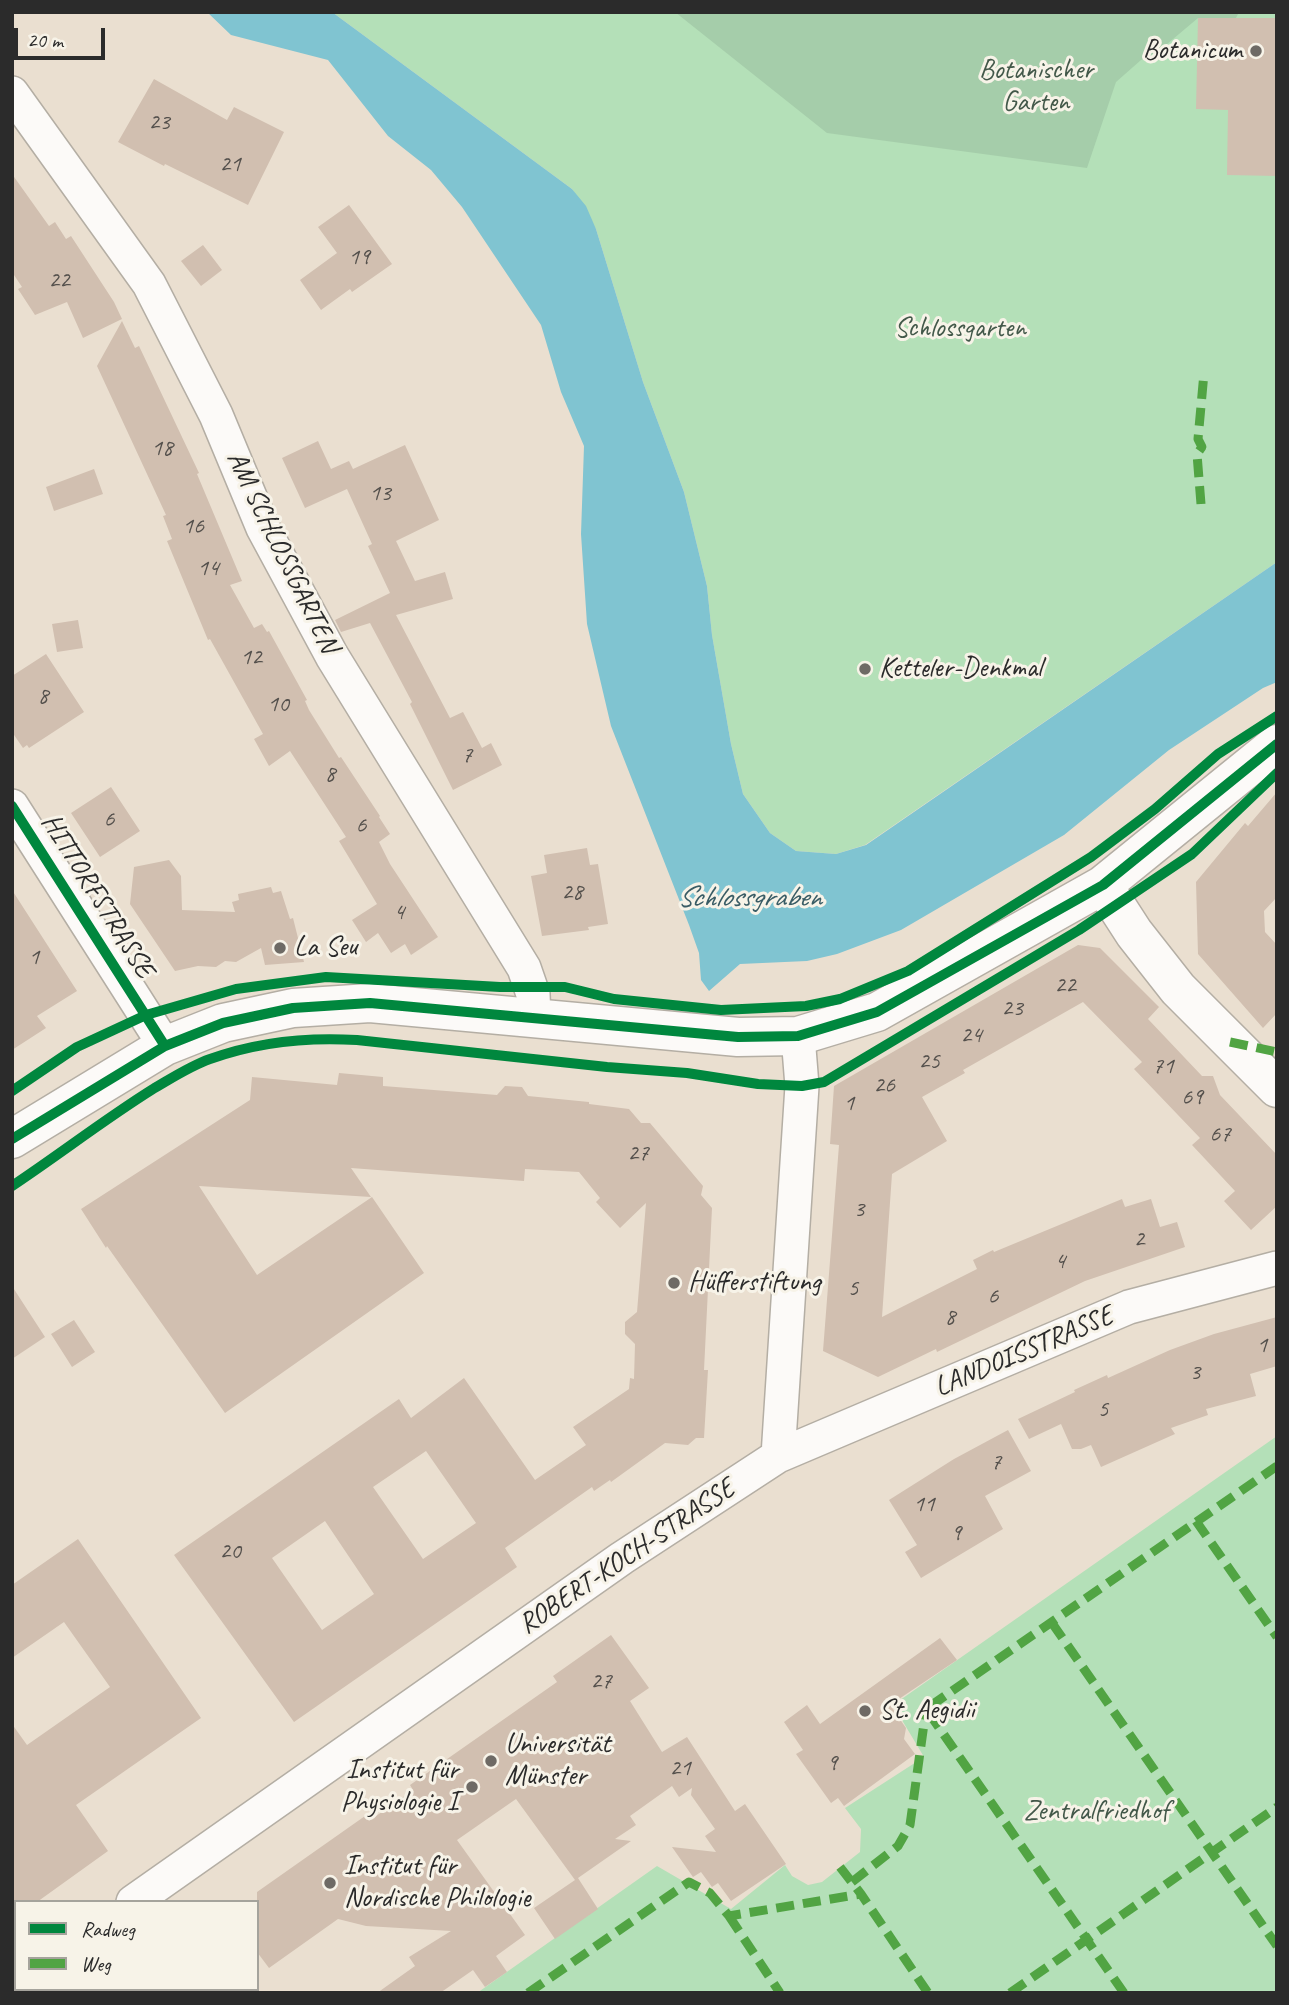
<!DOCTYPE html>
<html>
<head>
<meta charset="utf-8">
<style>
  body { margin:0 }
  #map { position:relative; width:1289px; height:2005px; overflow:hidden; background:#eadfd0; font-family:Caveat,sans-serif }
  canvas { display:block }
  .frame { position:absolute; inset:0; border:14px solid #2b2b2b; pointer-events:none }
  .legend { position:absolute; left:14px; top:1900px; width:245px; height:91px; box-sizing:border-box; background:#f7f3e8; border:2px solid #a5a39c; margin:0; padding:9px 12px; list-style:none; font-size:21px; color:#2b2b2b }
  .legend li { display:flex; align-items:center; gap:14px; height:35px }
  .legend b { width:35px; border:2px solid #a5a39c }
  .scale { position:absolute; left:14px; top:28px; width:91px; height:32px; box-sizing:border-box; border:4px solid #2b2b2b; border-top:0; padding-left:9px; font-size:21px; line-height:24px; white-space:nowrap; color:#2b2b2b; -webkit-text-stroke:5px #f7f3e8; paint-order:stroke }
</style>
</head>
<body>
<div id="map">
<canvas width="1289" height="2005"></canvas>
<div class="frame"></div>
<ul class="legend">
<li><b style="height:9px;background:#00873e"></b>Radweg</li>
<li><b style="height:9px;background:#51a443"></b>Weg</li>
</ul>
<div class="scale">20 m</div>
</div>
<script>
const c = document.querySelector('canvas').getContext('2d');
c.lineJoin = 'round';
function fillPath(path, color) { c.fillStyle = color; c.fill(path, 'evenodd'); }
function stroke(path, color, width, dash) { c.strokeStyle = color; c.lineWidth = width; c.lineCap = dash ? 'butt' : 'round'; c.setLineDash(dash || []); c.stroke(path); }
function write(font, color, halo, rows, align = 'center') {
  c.font = font + ' Caveat,sans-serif'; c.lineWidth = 6; c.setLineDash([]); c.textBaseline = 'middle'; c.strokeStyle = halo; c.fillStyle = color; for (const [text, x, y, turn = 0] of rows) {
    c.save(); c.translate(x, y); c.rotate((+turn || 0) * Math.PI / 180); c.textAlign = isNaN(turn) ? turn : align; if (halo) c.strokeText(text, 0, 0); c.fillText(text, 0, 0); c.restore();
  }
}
fillPath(new Path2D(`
  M332 12H1277V562L865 845 836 854 796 851 770 833 743 794 731 744 712 635 707 586 684 492 643 382 596 229 572 189Z
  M1277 1436V1993H477L657 1866 731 1909 785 1865 792 1876 808 1885 822 1882 860 1852 861 1829 845 1808 924 1757 893 1705Z`), '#b4e0b8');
fillPath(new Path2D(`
  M675 12H1239L1236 18H1198L1160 50 1141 60 1116 82 1087 168 827 133Z`), '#a5cdaa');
fillPath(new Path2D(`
  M207 12H332L572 189 586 206 596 229 643 382 684 492 707 586 712 635 731 744 743 794 770 833 796 851 836 854 866 845 1277 562V682L1263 688 1169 750 1064 835 901 930 837 954 807 961 740 964 709 991 701 980 699 953 689 925 611 726 587 624 581 534 584 446 561 392 541 325 462 207 431 170 388 136 328 60 231 35Z`), '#80c4d1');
fillPath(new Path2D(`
  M1198 18H1277V176L1227 175 1228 110 1196 109Z
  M154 79 227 120 234 107 284 132 248 205 165 164 164 166 118 142Z
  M12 174 49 226 55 222 66 239 71 236 114 302 122 319 83 338 67 302 35 315 18 289 22 287 12 272Z
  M349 205 392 264 352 292 350 289 321 310 300 280 337 253 318 227Z
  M203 245 222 270 201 286 181 261Z
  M122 321 135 348 139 346 199 473 197 474 242 581 230 585 254 628 262 624 267 632 269 631 307 700 305 701 309 710 339 758 341 757 380 816 379 817 390 834 379 842 390 864 438 937 411 955 405 944 391 953 378 933 366 942 352 920 377 904 339 841 346 837 290 751 269 766 254 739 263 734 210 639 208 640 167 541 172 539 163 516 166 515 97 366Z
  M318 441 331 469 349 461 353 469 405 445 439 520 396 541 415 581 445 572 453 599 396 615 450 718 463 712 482 748 491 743 502 765 453 790 410 704 412 702 370 623 341 632 335 620 390 593 368 546 372 544 347 489 305 508 282 458Z
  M94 469 103 494 54 511 46 487Z
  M78 620 83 648 57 652 52 624Z
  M46 654 84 712 29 748 27 745 23 748 12 732V676Z
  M111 787 140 831 100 857 71 813Z
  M1277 792V897L1264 911 1265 932 1277 945V1013L1263 1028 1198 954 1196 882 1245 823 1248 826Z
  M587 848 590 865 598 864 608 924 588 927 589 930 542 936 531 876 547 873 544 855Z
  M169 860 181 876 182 910 235 912 232 902 239 900 238 894 271 887 273 893 281 891 290 919 293 918 304 962 265 965 261 948 236 962 225 961 216 967 198 966 175 971 130 904 134 867Z
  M12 890 77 991 37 1016 46 1028 12 1050Z
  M1078 945 1100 948 1159 1007 1148 1019 1202 1076H1213L1220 1095 1277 1155V1206L1251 1230 1224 1201 1235 1191 1192 1145 1200 1138 1134 1069 1142 1062 1083 1002 963 1070 965 1073 922 1097 947 1141 892 1174 882 1317 977 1269 973 1260 993 1250 994 1252 1122 1199 1125 1207 1151 1199 1160 1227 1177 1222 1185 1247 1085 1281 937 1352 936 1349 878 1377 823 1351 839 1145 830 1144 834 1086Z
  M339 1073 383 1077V1086L497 1095 505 1086 522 1087 528 1096 589 1102V1104L629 1109 641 1123H650L703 1186 701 1195 712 1208 704 1370H708L704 1438H696L688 1445 665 1443 611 1482 610 1480 594 1491 592 1487 505 1548 517 1567 294 1722 174 1555 399 1399 411 1418 464 1378 535 1480 586 1445 573 1427 629 1389 630 1378 634 1379 635 1344 625 1334V1322L637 1312 646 1203 620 1228 596 1202 600 1198 579 1172 525 1169 524 1181 351 1168 371 1197 199 1186 257 1275 372 1197 424 1273 225 1413 107 1246 106 1248 81 1209 250 1100 252 1077 337 1085ZM426 1451 476 1523 423 1559 373 1487ZM325 1521 374 1594 322 1630 272 1558Z
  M12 1286 45 1337 12 1359Z
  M1277 1317V1366L1250 1374 1256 1396 1206 1409 1208 1415 1171 1428 1175 1434 1101 1467 1091 1445 1081 1449H1072L1061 1424 1029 1439 1018 1419 1075 1392 1074 1390 1107 1375 1108 1378 1170 1350 1214 1334Z
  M74 1320 95 1352 72 1367 51 1334Z
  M1008 1430 1031 1471 985 1496 1003 1529 921 1578 905 1552 917 1545 889 1500 954 1459Z
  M78 1539 201 1718 76 1805 108 1851 37 1902H12V1724L27 1745 110 1687 64 1622 12 1658V1585Z
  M611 1635 649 1688 630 1701 662 1752 687 1737 735 1811 745 1804 786 1864 731 1901 718 1883 712 1887 701 1872 693 1877 672 1847 716 1852 705 1836 715 1829 691 1795 692 1788 679 1797 672 1786 630 1816 636 1825 615 1839 631 1841 578 1878 598 1909 555 1939 534 1908 575 1880 516 1799 457 1840 525 1935 496 1956 507 1972 485 1987 473 1970 440 1993H377L415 1966 409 1957 451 1931 366 1926 338 1919 269 1968 257 1952V1892L365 1816 369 1821 413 1790 410 1785 557 1682 553 1676Z
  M940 1638 957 1660 890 1705 906 1728 904 1739 915 1754 844 1806 838 1798 831 1803 796 1754 803 1750 784 1722 807 1705 820 1724Z`), '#d1bfb0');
const minor = new Path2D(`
  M12 93 149 284 216 415 263 528 332 656 524 968 533 994 534 1018
  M12 806 165 1046
  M778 1456 802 1086 798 1036
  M133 1902 622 1558 778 1456 1129 1307 1277 1268
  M12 1987 16 1984`);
const tertiary = new Path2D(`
  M1103 885 1134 933 1178 989 1277 1088
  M12 1139 165 1046 223 1023 293 1008 370 1003 738 1037 798 1036 877 1012 1103 885 1277 744`);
stroke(minor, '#b4aea4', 36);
stroke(tertiary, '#b4aea4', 41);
stroke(minor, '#fcfaf8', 33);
stroke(tertiary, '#fcfaf8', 38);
stroke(new Path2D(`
  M1201 504 1197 454 1202 447 1198 439 1204 373
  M1230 1042 1277 1052
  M1196 1521 1277 1637
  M1052 1623 1277 1946
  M840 1867 861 1894 928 1993
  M852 1882 898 1846 910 1825 926 1709
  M729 1916 780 1993
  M528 1993 689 1882 710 1893 729 1916 861 1894
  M1010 1993 1277 1807
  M1124 1993 926 1709 1277 1466`), '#51a443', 9, [18, 9]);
stroke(new Path2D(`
  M12 806 165 1046
  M12 1091 77 1047 146 1015 236 989 326 977 500 987H565L614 999 721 1010 806 1006 840 999 908 971 1091 857 1155 809 1218 754 1277 716
  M12 1139 165 1046 223 1023 293 1008 370 1003 738 1037 798 1036 877 1012 1103 885 1277 744
  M12 1186C60 1154 105 1119 153 1089 172 1078 190 1066 210 1059 257 1042 308 1037 357 1040L607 1067 687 1073 758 1084 802 1086 824 1082 1079 930 1192 854 1277 773`), '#00873e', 10);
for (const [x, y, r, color] of [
  [1256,51,7,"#6e6a65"],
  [865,669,7,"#6e6a65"],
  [280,948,7,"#6e6a65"],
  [674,1283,7,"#6e6a65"],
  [865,1711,7,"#6e6a65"],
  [491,1761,7,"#6e6a65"],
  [472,1787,7,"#6e6a65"],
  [330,1883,7,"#6e6a65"]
]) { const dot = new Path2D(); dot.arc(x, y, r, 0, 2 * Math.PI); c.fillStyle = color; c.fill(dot); stroke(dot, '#f7f3e8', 2.5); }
write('24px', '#54504c', null, [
  ["23",159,123],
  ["21",230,165],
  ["19",359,258],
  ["22",59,281],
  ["18",162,449],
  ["13",380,494],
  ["16",193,527],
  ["14",208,569],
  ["12",251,658],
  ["8",43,697],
  ["10",278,705],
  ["7",467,756],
  ["8",330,775],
  ["6",109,820],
  ["6",361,826],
  ["28",572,893],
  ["4",399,913],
  ["1",34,958],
  ["22",1065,986],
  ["23",1012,1009],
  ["24",971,1036],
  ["25",929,1062],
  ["71",1163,1067],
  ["26",884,1086],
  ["69",1192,1098],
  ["1",849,1104],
  ["67",1220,1135],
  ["27",638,1154],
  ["3",859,1210],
  ["2",1139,1240],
  ["4",1060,1262],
  ["5",853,1289],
  ["6",993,1297],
  ["8",950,1318],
  ["1",1262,1346],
  ["3",1195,1373],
  ["5",1103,1410],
  ["7",996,1463],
  ["11",924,1505],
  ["9",956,1534],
  ["20",230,1552],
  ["27",601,1682],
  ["9",832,1764],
  ["21",680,1769]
]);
write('28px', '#2b2b2b', '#f7f3e8', [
  ["Botanicum",1242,51,"right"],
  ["Ketteler-Denkmal",879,669],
  ["La Seu",294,948],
  ["Hüfferstiftung",688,1283],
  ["St. Aegidii",879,1711],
  ["Universität",505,1745],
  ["Münster",505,1777],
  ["Institut für",458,1771,"right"],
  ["Physiologie I",458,1803,"right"],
  ["Institut für",344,1867],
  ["Nordische Philologie",344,1899]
], 'left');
write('28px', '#425849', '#f7f3e8', [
  ["Botanischer",1036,71],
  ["Garten",1036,103],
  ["Schlossgarten",960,329],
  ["Zentralfriedhof",1096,1812]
]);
write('28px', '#2b2b2b', '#f7f3e8', [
  ["AM SCHLOSSGARTEN",282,552,64],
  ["HITTORFSTRASSE",97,896,58],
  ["LANDOISSTRASSE",1024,1352,-23],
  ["ROBERT-KOCH-STRASSE",627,1557,-34]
]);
write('italic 30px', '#395c65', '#f7f3e8', [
  ["Schlossgraben",749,898]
]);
</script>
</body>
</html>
